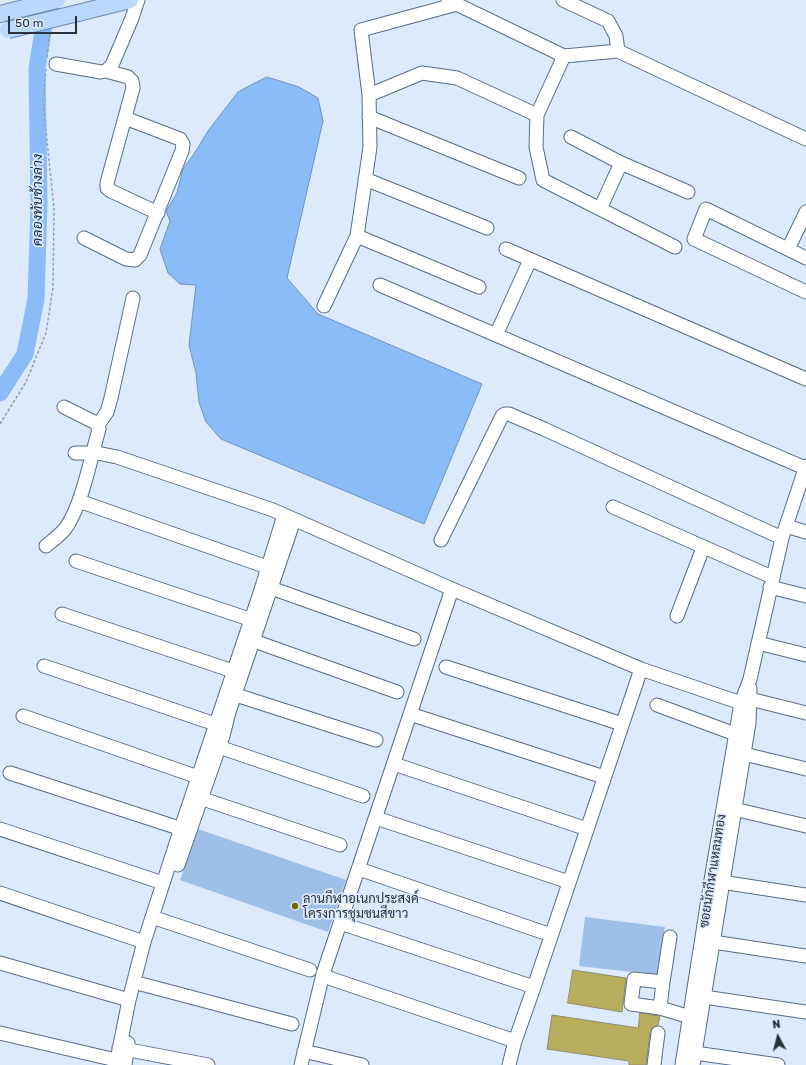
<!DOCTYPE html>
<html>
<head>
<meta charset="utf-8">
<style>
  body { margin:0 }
  #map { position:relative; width:806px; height:1065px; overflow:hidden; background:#ddeafc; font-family:Rubik,sans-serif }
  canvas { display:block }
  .north { position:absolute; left:758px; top:1017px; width:40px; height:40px; -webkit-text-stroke:3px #ddeafc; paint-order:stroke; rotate:353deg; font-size:11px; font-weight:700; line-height:16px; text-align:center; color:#28313c }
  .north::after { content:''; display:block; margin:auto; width:14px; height:18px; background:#28313c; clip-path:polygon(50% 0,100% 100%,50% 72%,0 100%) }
  .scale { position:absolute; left:8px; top:16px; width:69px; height:18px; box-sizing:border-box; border:2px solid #28313c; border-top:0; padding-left:5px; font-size:12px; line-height:14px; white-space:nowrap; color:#28313c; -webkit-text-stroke:3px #ddeafc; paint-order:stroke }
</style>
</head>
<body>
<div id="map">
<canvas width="806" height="1065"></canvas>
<div class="north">N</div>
<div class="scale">50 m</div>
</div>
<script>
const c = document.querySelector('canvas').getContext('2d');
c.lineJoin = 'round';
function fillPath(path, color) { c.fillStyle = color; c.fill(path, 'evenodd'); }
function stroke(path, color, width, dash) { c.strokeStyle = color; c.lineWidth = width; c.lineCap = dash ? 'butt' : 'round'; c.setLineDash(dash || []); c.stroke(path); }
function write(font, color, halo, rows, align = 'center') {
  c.font = font + ' Rubik,Sarabun,sans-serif'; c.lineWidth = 3.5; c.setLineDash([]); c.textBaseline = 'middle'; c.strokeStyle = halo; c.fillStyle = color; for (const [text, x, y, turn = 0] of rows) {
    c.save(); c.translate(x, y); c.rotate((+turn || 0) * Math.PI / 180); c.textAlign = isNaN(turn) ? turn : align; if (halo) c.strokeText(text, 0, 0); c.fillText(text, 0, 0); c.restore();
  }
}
fillPath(new Path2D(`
  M198 829 346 880 328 932 180 880Z
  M585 917 665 927 659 975 579 966Z`), '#9ebfe7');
const water = new Path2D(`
  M267 77 299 87 318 98 323 121 287 278 318 314 482 384 424 524 221 439 206 422 199 402 196 373 189 345 196 285 180 284 168 273 160 249 170 221 166 211 177 193 183 169 194 154 208 131 238 92Z`);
fillPath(water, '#8abcf8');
stroke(water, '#6d92c0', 1);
stroke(new Path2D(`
  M0 393 25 354 36 299 39 205 37 68 48 0`), '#8abcf8', 17);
const building = new Path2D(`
  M573 970 626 978 622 1012 568 1003Z
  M640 1013 660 1016 658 1025 652 1028 650 1032 646 1065H629V1061L547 1049 552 1015 638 1028Z`);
fillPath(building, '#b9ad5e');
stroke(building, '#918c6c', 1);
const minor = new Path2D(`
  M448 0 564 56 618 51 806 139
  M563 0 608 21 616 36 618 51
  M564 56 537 115 536 147 543 180 675 247
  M56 64 101 72 106 71 112 65 132 18 138 0
  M106 71 128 77 132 81 133 88 107 183V188L111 191 158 213
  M369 95 422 73 457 78 537 115
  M369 117 519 178
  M571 137 621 163 688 192
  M365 179 487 228
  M600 209 621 163
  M357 236 479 287
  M84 238 126 259 135 260 140 255 182 151 183 144 180 139 125 118
  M506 249 806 379
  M788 249 806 212
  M806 258 706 209 694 239 806 292
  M380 285 805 468
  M324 306 357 236 370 147 369 95 361 30 457 4
  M496 335 530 260
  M98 425 107 412 111 398 133 298
  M75 453H97L117 457 273 510 452 589 641 669 741 703
  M79 501 267 567
  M613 507 772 577
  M786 526 806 532
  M441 540 502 416 505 414H509L544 429 782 538
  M46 546C53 540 59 536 65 529 82 506 91 457 99 429L96 423 64 407
  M76 561 258 622
  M770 587 806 596
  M271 588 414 639
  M62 614 233 671
  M677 616 703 548
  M254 641 397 692
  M758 643 806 655
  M44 666 224 727
  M446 667 622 724
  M236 695 376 740
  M750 699 806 713
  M657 705 735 734
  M410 714 604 777
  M23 716 198 777
  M219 747 363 796
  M744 754 806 769
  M394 764 587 829
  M10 773 188 831
  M200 798 340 845
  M734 809 806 826
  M376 818 569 882
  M0 829 163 883
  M178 865 223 736 229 712 294 520
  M359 869 551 935
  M715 881 806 895
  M0 893 144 942
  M152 917 310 970
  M340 923 534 987
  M713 942 806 956
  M0 963 129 1000
  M323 976 515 1041
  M663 982 670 937
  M141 984 292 1024
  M704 997 806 1012
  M660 1008 663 982 634 979 631 1004 660 1008 690 1017
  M0 1033 116 1060
  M119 1048 208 1065
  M304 1051 362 1065
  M695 1053 778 1065
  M116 1065 129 1000 144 942 181 828 261 590 284 515
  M125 1065 128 1043
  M301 1065 323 974 452 589
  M509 1065 515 1041 534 987 641 669
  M654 1065 658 1033
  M682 1065 711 880 741 703 750 679 782 538 806 466
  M693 1065 749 723 750 688`);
const major = new Path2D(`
  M78 13 130 0
  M0 14 12 11`);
stroke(minor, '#586c85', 15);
stroke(major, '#6a8bb6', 18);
stroke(new Path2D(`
  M47 57 50 33
  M0 424 26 382 46 333 53 287 54 209 43 102 46 69`), '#949faf', 1.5, [3, 2]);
stroke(minor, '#fff', 13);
stroke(major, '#bbd7fa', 16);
const majorBridge = new Path2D(`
  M12 11 57 0
  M8 30 78 13`);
stroke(majorBridge, '#6a8bb6', 18, []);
stroke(majorBridge, '#bbd7fa', 16);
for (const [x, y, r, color] of [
  [295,906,4,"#756900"]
]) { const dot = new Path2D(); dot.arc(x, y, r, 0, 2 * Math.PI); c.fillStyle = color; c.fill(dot); stroke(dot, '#ddeafc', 1.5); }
write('13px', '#28313c', '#ddeafc', [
  ["ซอยนักกีฬาแหลมทอง",713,871,-81]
]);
write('13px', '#28313c', '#ddeafc', [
  ["ลานกีฬาอเนกประสงค์",303,899],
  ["โครงการชุมชนสีขาว",303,914]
], 'left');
write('italic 14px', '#082a50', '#ddeafc', [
  ["คลองทับช้างล่าง",38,200,-90]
]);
</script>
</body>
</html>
